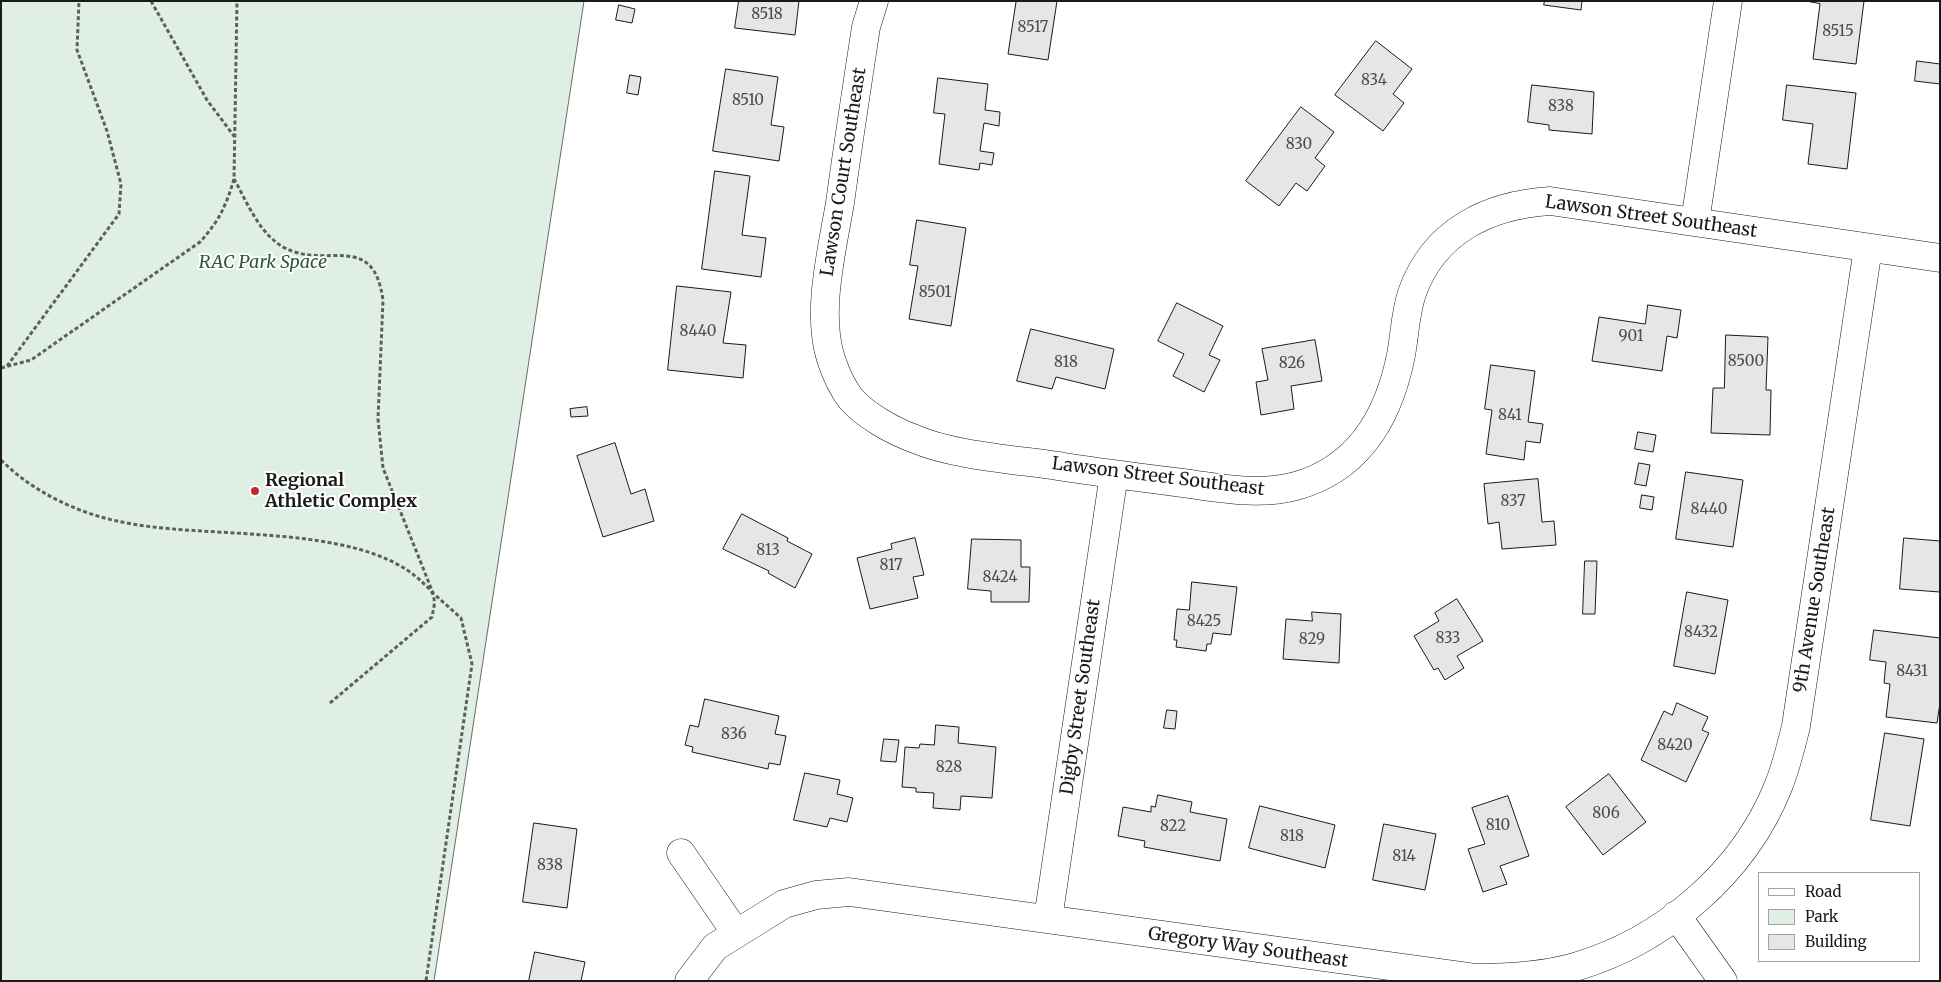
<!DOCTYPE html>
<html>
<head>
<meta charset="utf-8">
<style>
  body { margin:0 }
  #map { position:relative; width:1941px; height:982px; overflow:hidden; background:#fff; font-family:Merriweather,serif }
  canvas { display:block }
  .frame { position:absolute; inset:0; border:2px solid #1a1a1a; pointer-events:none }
  .legend { position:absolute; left:1758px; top:872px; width:162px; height:90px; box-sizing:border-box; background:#fff; border:1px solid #a3a3a3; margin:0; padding:6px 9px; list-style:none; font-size:15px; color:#1a1a1a }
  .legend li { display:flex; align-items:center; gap:10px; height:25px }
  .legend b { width:25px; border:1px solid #a3a3a3 }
</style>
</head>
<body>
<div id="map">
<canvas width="1941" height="982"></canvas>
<div class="frame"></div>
<ul class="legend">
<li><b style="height:6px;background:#fff"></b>Road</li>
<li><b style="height:14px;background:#e0efe3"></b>Park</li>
<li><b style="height:14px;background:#e6e6e6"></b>Building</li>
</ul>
</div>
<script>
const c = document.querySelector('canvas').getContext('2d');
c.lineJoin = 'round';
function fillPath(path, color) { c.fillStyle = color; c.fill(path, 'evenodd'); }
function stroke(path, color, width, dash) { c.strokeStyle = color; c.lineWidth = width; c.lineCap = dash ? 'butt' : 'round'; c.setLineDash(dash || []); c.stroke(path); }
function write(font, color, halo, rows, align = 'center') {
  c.font = font + ' Merriweather,serif'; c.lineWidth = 4; c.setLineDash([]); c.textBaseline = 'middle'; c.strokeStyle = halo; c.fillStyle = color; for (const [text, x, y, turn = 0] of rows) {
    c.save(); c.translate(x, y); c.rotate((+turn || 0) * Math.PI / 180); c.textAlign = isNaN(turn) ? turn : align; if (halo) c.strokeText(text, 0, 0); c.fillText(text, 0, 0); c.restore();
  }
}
const green = new Path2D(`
  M1 1H584L434 981H1Z`);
fillPath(green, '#e0efe3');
stroke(green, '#6a6a6a', 1);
const building = new Path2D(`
  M739 1H799L795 35 735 28Z
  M1012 1H1057L1048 60 1008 54 1016 2Z
  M1545 1H1582L1581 10 1544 5Z
  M1806 1H1864L1856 64 1813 59 1820 4Z
  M619 5 635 9 632 23 616 20Z
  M1376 41 1412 69 1393 94 1404 103 1383 131 1335 95Z
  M1917 61 1940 64V84L1915 81Z
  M726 69 778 77 771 125 784 127 779 161 713 151Z
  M630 75 641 77 638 95 627 93Z
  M938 78 988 84 985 110 1000 112 999 126 984 123 980 151 994 153 992 165 980 163 979 170 939 164 945 114 934 113Z
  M1532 85 1594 92 1592 134 1549 130V125L1528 122Z
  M1787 85 1856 93 1847 169 1808 164 1813 124 1783 120Z
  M1301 107 1334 132 1315 158 1325 166 1307 191 1296 183 1279 206 1246 181Z
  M715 171 750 176 742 235 766 238 761 277 702 269Z
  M917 220 966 228 951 326 909 319 918 266 910 265Z
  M677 286 731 292 723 343 746 345 743 378 668 370Z
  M1177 303 1223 326 1209 355 1220 360 1204 392 1173 376 1184 354 1158 341Z
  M1648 305 1681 310 1677 338 1667 336 1662 371 1592 361 1599 317 1645 324Z
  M1031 329 1114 349 1105 389 1056 377 1052 389 1017 381Z
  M1726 335 1768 337 1766 390H1771L1770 435 1711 433 1713 388H1724Z
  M1315 340 1322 381 1291 386 1294 409 1261 415 1256 382 1268 380 1262 349Z
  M1491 365 1535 371 1528 422 1543 424 1540 443 1526 441 1524 460 1486 454 1492 410 1485 409Z
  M587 407 588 416 571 417 570 409Z
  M1638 432 1656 435 1653 452 1635 449Z
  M615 443 631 494 645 489 654 521 603 537 577 456Z
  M1639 463 1650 465 1646 486 1635 484Z
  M1686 472 1743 480 1733 547 1676 539Z
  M1538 479 1542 522 1554 521 1556 545 1502 549 1499 522 1488 524 1484 484Z
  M1642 495 1654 497 1652 510 1640 508Z
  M742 514 788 538 787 541 812 554 795 588 768 573 769 571 723 549Z
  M915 538 924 575 913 577 918 598 870 609 857 558 892 549 891 544Z
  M1904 538 1940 541V592L1900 589Z
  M972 539 1021 540V567H1030L1029 602H991V591L968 589Z
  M1585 561H1597L1595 614H1583Z
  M1192 582 1237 587 1231 635 1213 633 1211 644H1207L1206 651 1176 647 1177 640H1174L1177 609 1189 610Z
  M1687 592 1728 600 1715 674 1674 666Z
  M1457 599 1483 641 1457 656 1464 668 1445 680 1438 668 1434 670 1414 636 1439 621 1435 613Z
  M1312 612 1341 614 1339 663 1283 659 1286 619 1312 621Z
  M1874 630 1940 638V703L1937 723 1886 717 1890 684 1884 683 1886 662 1870 660Z
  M705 699 779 716 775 734 786 736 780 765 769 763 768 769 692 752 693 747 685 745 690 725 698 727Z
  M1677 703 1708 717 1702 730 1709 733 1686 782 1641 760 1664 711 1672 715Z
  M1167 710 1177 711 1175 729 1164 728Z
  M936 725 959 727 958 743 996 747 992 798 961 796 960 810 933 808 934 793 916 792V788L902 787 905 747 919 748 920 744 934 745Z
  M1885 733 1924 739 1910 826 1871 820Z
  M884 739 899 740 896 762 881 761Z
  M805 773 840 780 837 794 853 798 847 822 830 818 827 827 794 820Z
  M1609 774 1646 822 1603 855 1566 807Z
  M1158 795 1192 802 1190 812 1227 819 1220 861 1144 847 1145 841 1118 836 1123 807 1151 812V806L1155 807Z
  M1508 796 1529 856 1500 866 1507 884 1483 892 1468 849 1485 844 1472 808Z
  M1260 806 1335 825 1325 868 1249 848Z
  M534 823 577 829 567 908 523 902Z
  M1384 824 1436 834 1425 890 1373 880Z
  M535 952 585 962 581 981H529Z`);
fillPath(building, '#e6e6e6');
stroke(building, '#1a1a1a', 1);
const street = new Path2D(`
  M874 1 866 27C857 86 848 144 840 203 832 250 816 313 831 359 835 371 843 389 851 399 866 416 893 431 915 439 954 456 1021 460 1064 467 1104 473 1143 478 1183 483 1220 488 1260 496 1296 486 1360 468 1389 416 1401 355 1405 334 1405 314 1412 293 1434 231 1488 205 1550 201L1940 258
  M1695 222 1728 1
  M681 853 736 933
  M1676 915 1723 981
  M1048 919 1114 474
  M689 981 715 947 784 904 816 895 849 892 1477 978C1510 978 1543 976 1575 967 1663 941 1743 874 1778 787 1786 767 1791 747 1796 726L1868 248`);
stroke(street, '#1a1a1a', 29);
stroke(new Path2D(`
  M151 1 207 100 234 136
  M234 179C247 202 259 233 283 247 326 271 373 229 383 300L378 419 383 468 433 593 461 618 472 664 426 981
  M7 366 119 214 121 184 107 131 77 50 79 1
  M1 368 31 360 200 242C219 221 226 206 234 179L237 1
  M1 460C32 491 75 512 117 521 203 541 357 521 421 581 425 585 432 590 433 595 436 603 433 610 432 617L330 703`), '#5f5f5f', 3, [4, 2.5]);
stroke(street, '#fff', 28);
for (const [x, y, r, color] of [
  [255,491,5,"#c62828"]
]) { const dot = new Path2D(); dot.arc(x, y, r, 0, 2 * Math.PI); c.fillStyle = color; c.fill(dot); stroke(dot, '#fff', 2); }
write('15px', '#4d4d4d', null, [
  ["8518",767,15],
  ["8517",1033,28],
  ["8515",1838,32],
  ["834",1374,81],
  ["8510",748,101],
  ["838",1561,107],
  ["830",1299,145],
  ["8501",935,293],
  ["8440",698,332],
  ["901",1631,337],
  ["8500",1746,362],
  ["818",1066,363],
  ["826",1292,364],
  ["841",1510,416],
  ["837",1513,502],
  ["8440",1709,510],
  ["813",768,551],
  ["817",891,566],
  ["8424",1000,578],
  ["8425",1204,622],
  ["8432",1701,633],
  ["833",1448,639],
  ["829",1312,640],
  ["8431",1912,672],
  ["836",734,735],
  ["8420",1675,746],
  ["828",949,768],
  ["806",1606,814],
  ["810",1498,826],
  ["822",1173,827],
  ["818",1292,837],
  ["814",1404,857],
  ["838",550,866]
]);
write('18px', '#1a1a1a', '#fff', [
  ["Lawson Court Southeast",844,172,-81],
  ["Lawson Street Southeast",1651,217,8],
  ["Lawson Street Southeast",1158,477,7],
  ["9th Avenue Southeast",1815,600,-81],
  ["Digby Street Southeast",1081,697,-82],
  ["Gregory Way Southeast",1248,948,8]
]);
write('italic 18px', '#2b5a34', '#fff', [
  ["RAC Park Space",263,263]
]);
write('bold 18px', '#1a1a1a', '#fff', [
  ["Regional",265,481],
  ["Athletic Complex",265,502]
], 'left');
</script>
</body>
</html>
